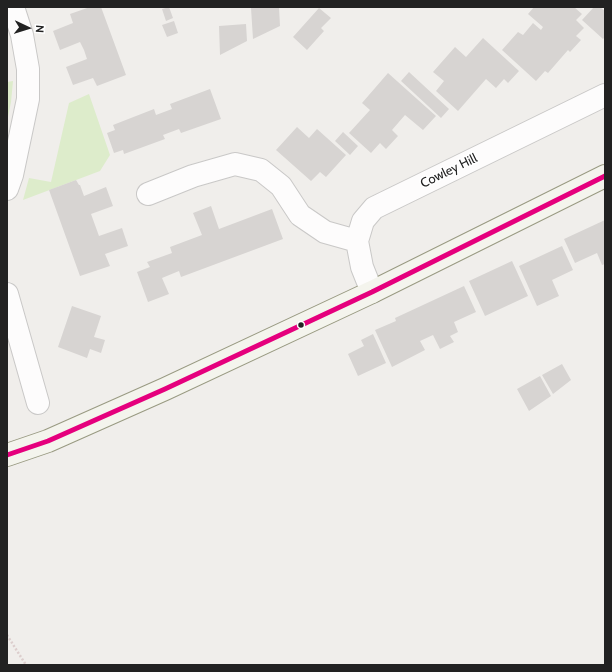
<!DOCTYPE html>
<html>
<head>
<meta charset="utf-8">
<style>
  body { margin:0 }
  #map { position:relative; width:612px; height:672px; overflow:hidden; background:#f0eeeb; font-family:Cabin,sans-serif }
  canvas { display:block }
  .frame { position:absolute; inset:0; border:8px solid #222; pointer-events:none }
  .north { position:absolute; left:8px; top:8px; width:40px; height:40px; -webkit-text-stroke:3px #fff; paint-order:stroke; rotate:94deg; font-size:11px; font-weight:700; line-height:16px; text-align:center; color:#222 }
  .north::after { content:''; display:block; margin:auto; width:14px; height:18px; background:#222; clip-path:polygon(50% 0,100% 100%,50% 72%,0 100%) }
</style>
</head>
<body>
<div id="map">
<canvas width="612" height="672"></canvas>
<div class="frame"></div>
<div class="north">N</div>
</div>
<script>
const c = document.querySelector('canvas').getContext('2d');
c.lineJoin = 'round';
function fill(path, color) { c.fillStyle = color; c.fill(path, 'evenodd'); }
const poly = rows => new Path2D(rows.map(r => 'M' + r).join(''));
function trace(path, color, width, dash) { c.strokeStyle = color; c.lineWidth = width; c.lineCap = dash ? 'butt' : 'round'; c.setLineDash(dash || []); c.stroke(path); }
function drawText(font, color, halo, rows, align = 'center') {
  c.font = font + ' Cabin,sans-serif'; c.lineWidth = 3; c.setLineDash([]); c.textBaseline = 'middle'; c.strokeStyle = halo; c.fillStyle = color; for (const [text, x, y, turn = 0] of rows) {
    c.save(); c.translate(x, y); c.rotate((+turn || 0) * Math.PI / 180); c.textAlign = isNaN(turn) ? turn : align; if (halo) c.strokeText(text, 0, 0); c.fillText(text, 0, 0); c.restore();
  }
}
const grass = poly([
  [13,81,11,102,7,122,7,82],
  [89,94,110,155,100,171,23,200,29,178,51,182,69,103]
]);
const building = poly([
  [90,7,101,7,126,75,97,86,93,78,73,85,66,67,87,59,84,50,80,42,60,50,53,31,73,23,70,14],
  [169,7,173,18,166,21,162,9],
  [279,7,280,26,253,39,251,8],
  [534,7,574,7,582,14,576,20,584,28,576,36,581,40,570,52,568,50,548,73,545,71,536,81,502,50,518,32,523,35,533,23,541,30,543,27,528,14],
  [594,7,600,7,605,11,605,37,603,39,582,20],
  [319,8,331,18,321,28,324,31,307,50,293,37],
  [174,21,178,33,167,37,162,25],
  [246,24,247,41,220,55,219,26],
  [483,38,519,71,508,83,504,79,496,88,486,79,458,111,436,91,444,81,433,72,455,47,466,57],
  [409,72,449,109,441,118,401,81],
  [388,73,436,116,423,130,405,115,392,130,398,136,386,149,380,143,371,153,349,133,370,110,362,103],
  [210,89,221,119,181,133,179,129,163,135,165,139,124,154,123,150,114,153,107,133,115,130,113,125,154,109,156,115,172,109,170,104],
  [297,127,309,138,317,129,346,155,326,177,320,172,311,181,276,150],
  [343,132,358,146,350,155,335,141],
  [76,180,79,185,80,185,84,196,106,187,113,206,91,214,99,236,122,228,128,246,105,254,110,266,80,276,49,190],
  [211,206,219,229,272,209,283,239,181,277,179,271,162,278,169,294,148,302,137,272,150,267,147,262,172,253,170,247,202,235,193,213],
  [605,220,605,264,602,265,597,253,575,263,564,239],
  [562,246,573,270,552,280,559,296,537,306,519,266],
  [512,261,528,296,485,316,469,281],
  [464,286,476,312,454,322,458,332,450,336,454,342,440,349,433,335,420,341,425,350,392,367,375,330,396,321,395,318],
  [72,306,101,316,94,337,105,340,101,353,90,349,87,358,58,347],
  [373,334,386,363,358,376,348,354,364,346,361,340],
  [562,364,571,380,553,394,542,375],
  [540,376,551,396,529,411,517,389]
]);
const path = poly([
  [7,635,26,665]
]);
const minor = poly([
  [7,189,12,175,28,99,28,69,22,35,13,7],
  [148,194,193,176,235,164,261,170,281,186,300,215,325,232,357,241],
  [372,292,362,267,357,241,363,221,374,208,605,95],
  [7,294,38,403]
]);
const secondary = poly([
  [7,455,48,441,165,389,372,292,605,176]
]);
const bus1 = poly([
  [7,455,48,441,165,389,372,292,605,176]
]);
const markers = [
  [301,325,3.5,"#222"]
];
const streetNames = [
  ["Cowley Hill",449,171,-26]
];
fill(grass, '#ddeccb');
fill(building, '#d7d4d2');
trace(minor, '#c9c8c7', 24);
trace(secondary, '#999a82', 24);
trace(path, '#dccecd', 2.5, [2, 2]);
trace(minor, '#fdfcfc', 22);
trace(secondary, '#f4f4ed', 22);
trace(bus1, '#e5007d', 5);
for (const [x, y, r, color] of markers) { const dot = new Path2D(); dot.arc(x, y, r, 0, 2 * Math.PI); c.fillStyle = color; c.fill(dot); trace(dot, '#fff', 1.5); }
drawText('13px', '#222', '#fff', streetNames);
</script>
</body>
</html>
